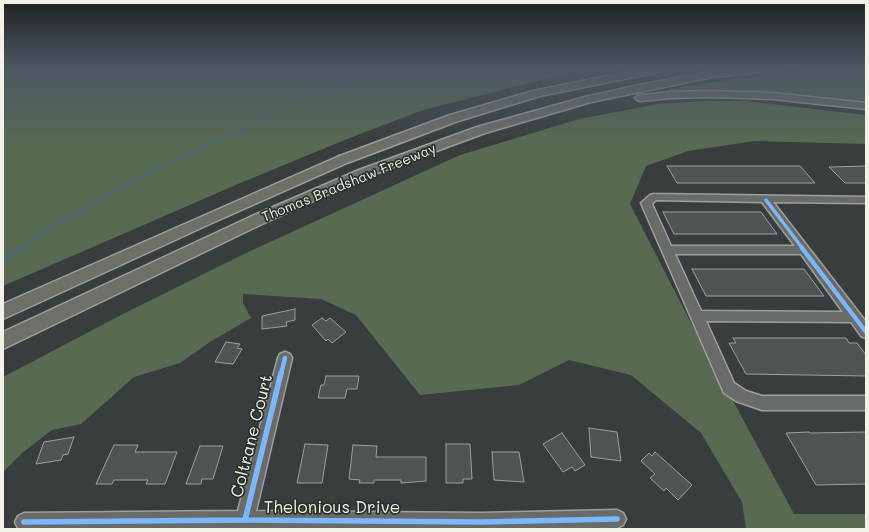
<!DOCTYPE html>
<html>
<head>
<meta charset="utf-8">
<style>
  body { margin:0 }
  #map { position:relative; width:869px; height:532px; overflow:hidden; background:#383e3e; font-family:Mali,sans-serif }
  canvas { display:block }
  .frame { position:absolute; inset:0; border:4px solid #f4f1e8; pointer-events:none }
</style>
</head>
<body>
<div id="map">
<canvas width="869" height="532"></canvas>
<div class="frame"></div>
</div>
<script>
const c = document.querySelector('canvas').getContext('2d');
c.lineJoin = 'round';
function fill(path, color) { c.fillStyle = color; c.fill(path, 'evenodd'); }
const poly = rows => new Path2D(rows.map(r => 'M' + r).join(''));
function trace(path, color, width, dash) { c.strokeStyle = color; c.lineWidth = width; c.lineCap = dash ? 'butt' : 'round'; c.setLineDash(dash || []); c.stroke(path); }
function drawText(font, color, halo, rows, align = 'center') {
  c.font = font + ' Mali,sans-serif'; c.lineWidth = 3.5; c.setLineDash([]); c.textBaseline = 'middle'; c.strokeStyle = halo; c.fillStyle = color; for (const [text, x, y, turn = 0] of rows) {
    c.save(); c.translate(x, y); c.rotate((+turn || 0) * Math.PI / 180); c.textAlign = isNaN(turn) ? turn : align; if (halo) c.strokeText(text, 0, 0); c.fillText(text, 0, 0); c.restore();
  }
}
const green = poly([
  [3,69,584,69,423,110,347,139,238,184,3,286],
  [811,69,866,69,866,103,757,92,672,92,669,89,748,77],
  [706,101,746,101,866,115,866,144,755,141,688,151,646,166,630,204,690,321,794,514,866,514,866,529,746,529,742,502,701,433,631,375,569,360,519,385,420,395,356,315,321,299,243,294,243,303,251,318,210,342,180,363,134,377,81,424,52,430,22,453,3,472,3,377,123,314,246,253,460,155,579,119,658,104]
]);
const streamFar2 = poly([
  [200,149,251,126,302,96,341,87,367,75,372,69]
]);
const streamFar1 = poly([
  [20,249,47,229,152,170,202,148]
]);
const stream = poly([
  [3,261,22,248]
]);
const building = poly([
  [667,166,800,166,815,183,677,183,667,166],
  [866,166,866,183,845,183,829,167,866,166],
  [663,212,761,212,777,234,674,234,663,212],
  [692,269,804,269,824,296,706,296,692,269],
  [295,309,295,320,286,322,287,326,262,329,262,316,295,309],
  [322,318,326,321,330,318,346,332,332,343,328,339,326,341,312,325,322,318],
  [733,338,846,338,849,343,857,343,866,355,866,376,746,374,729,343,736,343,733,338],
  [226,342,240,344,237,348,242,349,233,364,215,362,226,342],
  [326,376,359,376,357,389,347,389,345,398,318,398,321,385,324,385,326,376],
  [589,428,617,432,621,461,591,457,589,428],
  [809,432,810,433,866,432,866,484,816,485,786,433,809,432],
  [562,433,585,465,575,471,572,467,563,472,543,444,562,433],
  [74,437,68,454,63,455,61,460,36,464,44,442,74,437],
  [305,444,328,445,322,483,297,483,305,444],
  [446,444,470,444,472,479,463,479,463,483,446,483,446,444],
  [114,445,138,445,135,452,177,452,165,484,146,484,148,480,114,480,112,484,96,484,114,445],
  [353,445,377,446,376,457,426,457,426,481,401,483,401,480,374,480,374,483,359,483,360,480,349,479,353,445],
  [200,446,223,446,213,479,202,479,201,484,186,484,200,446],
  [492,452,519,452,524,482,494,480,492,452],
  [655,452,692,485,678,500,666,488,664,491,650,478,655,474,641,461,649,453,652,456,655,452]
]);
const minor = poly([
  [654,194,866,197,866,203,773,202,866,322,866,338,861,336,851,322,706,321,734,383,746,391,762,396,866,396,866,410,762,410,736,401,724,393,641,203,650,195,654,194],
  [656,200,762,202,795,246,671,246,652,204,656,200],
  [675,254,801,254,843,312,701,311,675,254],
  [285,352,290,354,292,358,256,511,481,513,617,510,623,513,626,519,623,525,617,528,574,529,18,528,15,522,18,516,24,513,238,511,278,358,280,354,285,352]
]);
const highway = poly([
  [641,69,664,69,659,72,540,96,458,121,347,163,212,223,3,319,3,304,337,157,450,115,533,91,641,69],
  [731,69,765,69,760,72,708,78,591,102,485,133,369,176,260,225,3,349,3,332,250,217,359,170,477,127,585,97,639,85,708,72,731,69],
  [711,91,772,93,866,103,866,109,772,99,711,97,671,98,641,101,637,100,635,98,637,96,641,95,671,92,711,91]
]);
const cyclewayFar2 = poly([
  [766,200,803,249]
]);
const cyclewayFar1 = poly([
  [802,248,866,332],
  [281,374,285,358]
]);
const cycleway = poly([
  [245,520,281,373],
  [24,522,245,520,481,522,617,519]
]);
const streetNames = [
  ["Thomas Bradshaw Freeway",349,183,-22]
];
const nearStreetnames = [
  ["Coltrane Court",252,436,-76],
  ["Thelonious Drive",332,508]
];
fill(green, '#586a52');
trace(streamFar2, '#4e6971', 2.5);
trace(streamFar1, '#4e6971', 3);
trace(stream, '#4e6971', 4);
fill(building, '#4e5356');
trace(building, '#9d9f9e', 1);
trace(minor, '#9d9f9e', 3);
trace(highway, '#9d9f9e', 3);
fill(minor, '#686b67');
fill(highway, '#6e6f69');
trace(cyclewayFar2, '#7ab7fb', 3.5);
trace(cyclewayFar1, '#7ab7fb', 4.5);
trace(cycleway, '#7ab7fb', 5.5);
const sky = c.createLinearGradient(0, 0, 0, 144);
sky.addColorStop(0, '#1f2222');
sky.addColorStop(0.48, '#4d5863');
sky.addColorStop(1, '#4d586300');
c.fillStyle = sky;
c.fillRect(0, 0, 869, 144);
drawText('14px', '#f4f1e8', '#26332d', streetNames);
drawText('17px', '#f4f1e8', '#26332d', nearStreetnames);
</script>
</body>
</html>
